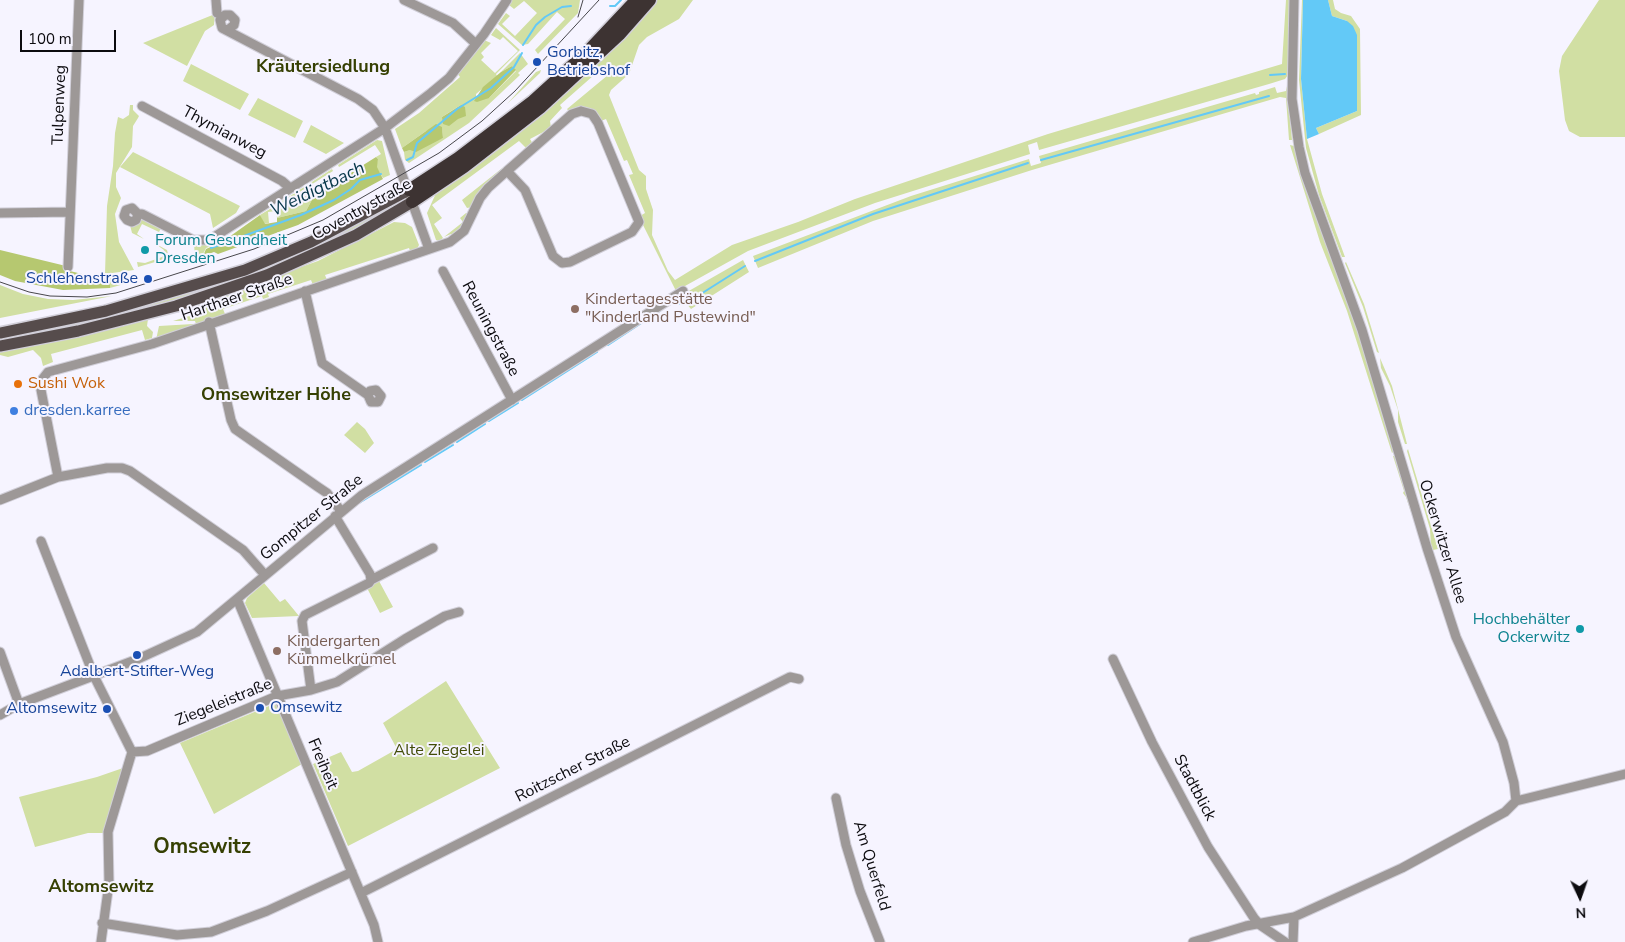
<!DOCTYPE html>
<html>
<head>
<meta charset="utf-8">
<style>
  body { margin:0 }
  #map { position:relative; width:1625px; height:942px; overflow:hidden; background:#f6f4ff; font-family:"Nunito Sans",sans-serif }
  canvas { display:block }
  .north { position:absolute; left:1555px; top:872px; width:50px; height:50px; -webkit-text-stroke:4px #f6f4ff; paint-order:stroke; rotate:177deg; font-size:14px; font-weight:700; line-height:20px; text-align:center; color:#0c0b0f }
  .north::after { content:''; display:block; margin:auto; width:18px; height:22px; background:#0c0b0f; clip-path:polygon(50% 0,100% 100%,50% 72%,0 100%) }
  .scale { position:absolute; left:20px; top:30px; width:96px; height:22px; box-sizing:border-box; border:2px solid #0c0b0f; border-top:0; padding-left:6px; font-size:15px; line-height:18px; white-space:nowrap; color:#0c0b0f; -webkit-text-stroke:4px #f6f4ff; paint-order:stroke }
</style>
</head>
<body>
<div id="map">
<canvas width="1625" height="942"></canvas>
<div class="north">N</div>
<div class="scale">100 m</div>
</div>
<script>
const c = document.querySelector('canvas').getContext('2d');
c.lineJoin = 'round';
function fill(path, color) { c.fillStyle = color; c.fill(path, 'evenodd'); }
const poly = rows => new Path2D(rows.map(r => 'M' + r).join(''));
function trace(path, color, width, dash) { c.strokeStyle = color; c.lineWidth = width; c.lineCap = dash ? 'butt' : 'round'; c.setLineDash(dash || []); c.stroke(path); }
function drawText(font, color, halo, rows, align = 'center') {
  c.font = font + ' "Nunito Sans",sans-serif'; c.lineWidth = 4; c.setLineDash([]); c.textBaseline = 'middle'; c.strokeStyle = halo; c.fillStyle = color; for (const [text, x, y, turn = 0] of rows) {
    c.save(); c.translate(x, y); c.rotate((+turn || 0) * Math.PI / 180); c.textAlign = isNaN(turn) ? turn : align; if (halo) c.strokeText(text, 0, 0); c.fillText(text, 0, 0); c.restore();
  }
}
const green = poly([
  [512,0,580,0,578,13,538,54,535,50,565,19,557,12,528,44,522,45,498,24,506,13,510,16,502,24,515,36,537,13,524,1,514,9,509,5],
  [656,0,693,0,679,19,647,37,639,45,629,74,611,90,609,95,639,170,646,176,646,189,653,210,652,235,668,271,675,280,732,245,798,222,855,199,1048,134,1282,64,1286,0,1291,0,1288,75,1285,79,1269,84,1039,150,1037,142,1028,145,1030,154,875,203,748,251,676,291,641,221,640,216,645,213,629,175,633,174,627,160,624,161,606,119,601,121,598,117,570,113,567,109,608,75,602,68,560,105,562,108,550,121,551,128,530,139,533,144,527,149,519,141,432,205,442,218,434,224,443,238,439,241,436,240,427,213,437,191],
  [1302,0,1303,0,1301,79,1307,139,1322,194,1345,257,1342,257,1319,195,1306,148,1299,80],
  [1328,0,1333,0,1335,9,1341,13,1351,16,1360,29,1361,115,1319,134,1316,128,1357,111,1347,21,1332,16],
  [1599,0,1625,0,1625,137,1580,137,1569,131,1565,120,1559,71,1562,56],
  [215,14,214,25,205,31,187,66,143,43],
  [496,28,520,50,496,74,497,76,476,94,476,98,489,98,516,71,512,66,501,72,520,53,528,64,518,73,520,75,469,123,409,163,405,160,404,152,443,138,442,128,426,131,402,148,395,129,419,113,460,77,457,73,484,40,491,43,481,53,484,57,481,60,495,73,518,51,503,37,500,40,491,35],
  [461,105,456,120,442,117,448,113],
  [191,64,249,94,240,110,183,81],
  [541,70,540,73,507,104,536,72],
  [1287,86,1292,140,1289,140,1286,98,1280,97,1032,170,873,221,758,268,753,256,911,196,1029,159,1031,166,1041,163,1039,156,1255,93,1256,95,1259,94,1259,92,1275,87,1277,93,1286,91],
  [258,98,303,121,295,138,248,115],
  [130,105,133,105,133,110,139,116,138,118,133,126,132,147,116,173,116,187,121,198,115,214,119,242,134,270,105,274,107,206,113,166,115,133,118,117,123,119,129,115],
  [311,125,344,143,326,154,303,142],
  [377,140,382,141,390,175,383,178,376,167,378,159,376,157,381,154,375,145,339,167,338,165],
  [1290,145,1294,146,1296,149,1325,240,1352,309,1395,450,1392,453,1347,311,1320,242],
  [133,152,240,206,236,213,213,228,210,214,120,167],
  [520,154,472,207,467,208,462,200],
  [332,169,333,171,298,193,301,199,311,193,314,196,306,211,277,218,276,211,268,212,269,223,264,224,260,215,283,201,281,198,284,195,287,198],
  [387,207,388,209,355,228,281,265,173,302,92,323,42,333,186,293,327,240],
  [466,213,468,214,461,229,453,237,451,234,444,237,463,222,460,218],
  [140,218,162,226,159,232,142,224,137,234,144,239,132,233,130,225],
  [394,222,405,223,412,227,419,245,417,249,410,251,409,248,325,275,327,280,313,285,311,280,268,294,269,297,263,299,262,296,223,309,225,314,196,324,195,321,173,321,196,314,193,306,148,319,147,326,153,332,152,338,145,340,142,330,51,354,53,362,43,366,41,358,33,350,8,357,0,355,0,351,281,274,318,261],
  [219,237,222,242,206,248,201,258,195,259,194,243],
  [154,243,167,250,169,258,138,267,137,262,145,263,162,257,164,250],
  [743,260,749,272,691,309,680,296],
  [1346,262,1364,304,1379,353,1377,352,1363,307,1345,263],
  [134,277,138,280,110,288,110,278],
  [0,285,23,294,48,299,73,300,112,296,0,318],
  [193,324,193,325,156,340,159,326],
  [1380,358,1392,386,1407,444,1405,444,1398,422,1398,410,1390,386,1381,368],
  [357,422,365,429,374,443,365,453,344,435],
  [1408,449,1438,549,1433,550,1431,547,1430,529,1407,451],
  [1393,456,1397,456,1423,541,1421,542,1406,497,1403,493,1404,491],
  [379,581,393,607,380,613,367,588],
  [264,583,280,602,285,599,299,616,252,618,245,603,247,598],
  [446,681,500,768,348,846,313,764,341,752,352,772,358,771,397,749,383,723],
  [276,703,302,764,214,814,180,743],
  [123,768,103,833,88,833,35,847,19,797,97,777]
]);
const forest = poly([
  [512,66,516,70,489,98,477,102,474,101,483,87,501,72],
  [461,105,465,107,466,116,458,119,449,126,443,124,442,117],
  [436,124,442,127,443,138,416,152,410,150,404,152,402,148],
  [376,157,378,159,377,167,383,179,298,225,218,254,214,252,203,256,206,249,222,242,260,215,265,224,277,222,277,218,306,211,314,196],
  [0,250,66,266,70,271,94,277,110,278,110,288,63,290,15,281,0,275]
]);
const water = poly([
  [1303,0,1328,0,1332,16,1347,21,1353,26,1357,35,1357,111,1316,128,1319,134,1307,139,1301,79]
]);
const stream = poly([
  [610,6,615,6,621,0],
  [523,45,536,25,545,17,562,7,571,6],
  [1270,75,1285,74],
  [407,160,413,157,417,143,457,109,491,88,514,67,522,53],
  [1041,160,1269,96],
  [211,248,301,215,334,200,351,189,360,180,381,174],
  [755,261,873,214,1028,163],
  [671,304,685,304,745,266],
  [608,345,661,310],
  [522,400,597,352],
  [489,421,518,403],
  [457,442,485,424],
  [425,462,453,445],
  [359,503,421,465]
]);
const minor = poly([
  [216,0,217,13],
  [404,0,453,23,476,44],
  [229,29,234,25,235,20,230,15,225,15,220,20,222,28,358,99,373,110,385,128,429,249],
  [142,106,282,181,290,188],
  [581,111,592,114,598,123,639,222,632,232,570,262,562,263,553,256,525,190,507,171,572,114,581,111],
  [0,213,70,212],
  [138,214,136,220,132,222,127,220,124,216,126,210,132,208,138,214,142,214,193,240,206,240,214,237,385,128,431,93,449,78,484,34,507,0],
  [68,267,79,0],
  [443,271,512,400],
  [305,291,322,363,368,395,371,402,378,402,381,396,376,390,370,391,368,395],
  [209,322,231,420,235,429,318,487,327,493,341,511],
  [58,477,41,390,41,381,48,372,152,344,450,242,464,231,480,198,488,188,507,171],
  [0,500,58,477,107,468,122,468,130,471,243,550,265,575],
  [41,541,94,676,132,752,108,832,109,883,101,942],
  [371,580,433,548],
  [237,599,374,925,378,942],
  [0,652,19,704],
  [1113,659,1152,742,1208,847,1254,918,1260,925,1285,942],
  [311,690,302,621,305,615,369,583,371,580,370,574,335,516],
  [0,715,19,704,138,659,197,632,362,495,683,291],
  [132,752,147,751,277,696,311,690,337,682,405,639,445,616,459,612],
  [836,798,846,845,860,891,880,942],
  [1516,801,1625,774],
  [361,893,790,677,799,679],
  [102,923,177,935,211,932,267,911,352,872],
  [1193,942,1246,926,1294,917,1402,868,1505,812,1516,801,1514,783,1503,742,1456,637,1427,548,1362,330,1305,173,1299,147,1292,99,1294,0],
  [1293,942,1294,917]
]);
const major = poly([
  [0,333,106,311,245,270,311,242,409,190],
  [0,346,78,331,176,306,267,275,356,235,412,202]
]);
const highway = poly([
  [409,190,458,158,533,101,587,52,636,0],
  [412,202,464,167,540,108,620,34,650,0]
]);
const tram = poly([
  [578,17,583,0],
  [0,282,29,292,50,296,87,297,116,293,254,249,323,220,439,153,482,121,515,91,599,0]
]);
const markers = [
  [537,62,5,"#1a4fb4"],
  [145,250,5,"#0f9aa8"],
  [148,279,5,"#1a4fb4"],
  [575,309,5,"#8d6e63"],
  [18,384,5,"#e8710a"],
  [14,411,5,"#3f7fe0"],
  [1580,629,5,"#0f9aa8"],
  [277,651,5,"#8d6e63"],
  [137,655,5,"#1a4fb4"],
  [260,708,5,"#1a4fb4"],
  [107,709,5,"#1a4fb4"]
];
const transitNames = [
  ["Gorbitz,",547,53],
  ["Betriebshof",547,71],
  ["Schlehenstraße",138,279,"right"],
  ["Adalbert-Stifter-Weg",137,672,"center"],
  ["Omsewitz",270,708],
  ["Altomsewitz",97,709,"right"]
];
const streetNames = [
  ["Tulpenweg",60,105,-88],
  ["Thymianweg",224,133,28],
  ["Coventrystraße",362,210,-29],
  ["Harthaer Straße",237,298,-19],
  ["Reuningstraße",490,329,62],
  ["Gompitzer Straße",312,518,-39],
  ["Ockerwitzer Allee",1442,542,73],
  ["Ziegeleistraße",224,703,-22],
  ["Freiheit",322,764,67],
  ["Roitzscher Straße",573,770,-27],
  ["Stadtblick",1194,788,62],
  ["Am Querfeld",871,866,73]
];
const cultureNames = [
  ["Forum Gesundheit",155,241],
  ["Dresden",155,259],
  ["Hochbehälter",1570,620,"right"],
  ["Ockerwitz",1570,638,"right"]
];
const educationNames = [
  ["Kindertagesstätte",585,300],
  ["\"Kinderland Pustewind\"",585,318],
  ["Kindergarten",287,642],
  ["Kümmelkrümel",287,660]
];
const foodNames = [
  ["Sushi Wok",28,384]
];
const shopNames = [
  ["dresden.karree",24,411]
];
const parkNames = [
  ["Alte Ziegelei",439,751]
];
const neighbourhoodNames = [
  ["Kräutersiedlung",323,68],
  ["Omsewitzer Höhe",276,396],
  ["Altomsewitz",101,888]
];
const waterNames = [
  ["Weidigtbach",318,190,-26]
];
const districtNames = [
  ["Omsewitz",202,848]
];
fill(green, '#d1dfa3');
fill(forest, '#b6c870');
fill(water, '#63c9f7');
trace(stream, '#63c9f7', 2);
trace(minor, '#d1cfd9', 11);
trace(major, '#d1cfd9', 14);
trace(highway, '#d1cfd9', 15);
trace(minor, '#9d9897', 9);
trace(major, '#564c4c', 11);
trace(highway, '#3d3332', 12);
trace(tram, '#48474c', 1);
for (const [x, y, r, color] of markers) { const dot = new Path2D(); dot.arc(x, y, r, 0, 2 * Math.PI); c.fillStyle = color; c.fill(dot); trace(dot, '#f6f4ff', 2); }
drawText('16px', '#164399', '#f6f4ff', transitNames, 'left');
drawText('16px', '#0c0b0f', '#f6f4ff', streetNames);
drawText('16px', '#0d838f', '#f6f4ff', cultureNames, 'left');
drawText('16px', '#785e54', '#f6f4ff', educationNames, 'left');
drawText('16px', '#c56008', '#f6f4ff', foodNames, 'left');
drawText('16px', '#366cbe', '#f6f4ff', shopNames, 'left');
drawText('16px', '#424c08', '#f6f4ff', parkNames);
drawText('bold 18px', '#364003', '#f6f4ff', neighbourhoodNames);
drawText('italic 18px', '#07374a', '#f6f4ff', waterNames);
drawText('bold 21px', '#364003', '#f6f4ff', districtNames);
</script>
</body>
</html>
